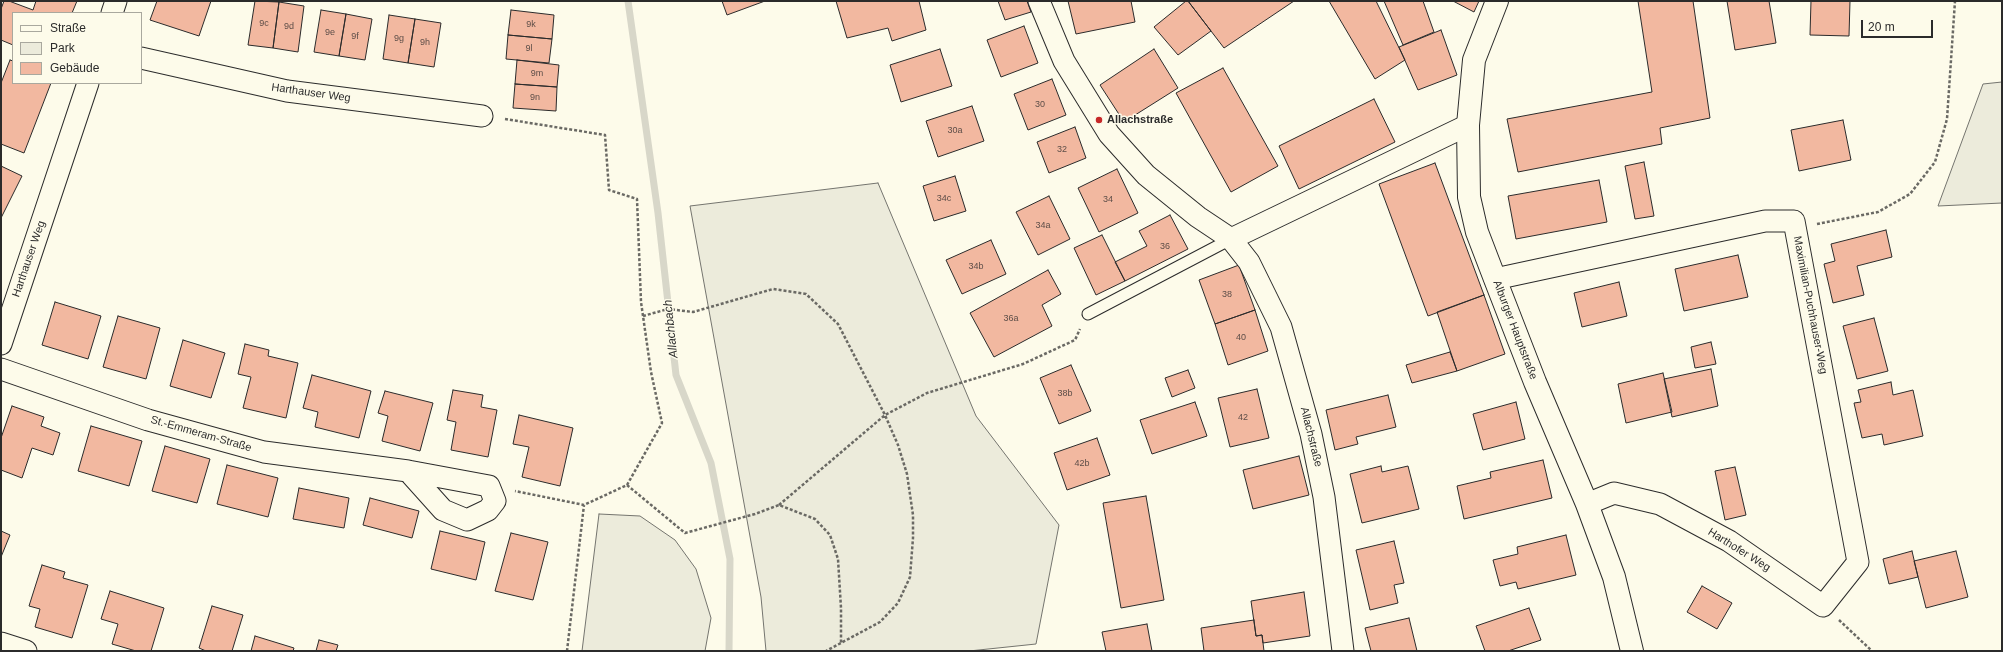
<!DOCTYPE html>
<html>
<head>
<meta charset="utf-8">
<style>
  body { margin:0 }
  #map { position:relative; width:2003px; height:652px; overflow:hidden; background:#fdfbea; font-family:Helvetica,sans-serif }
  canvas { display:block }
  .frame { position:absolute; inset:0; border:2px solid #2b2b2b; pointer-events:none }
  .legend { position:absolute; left:12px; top:12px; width:130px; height:72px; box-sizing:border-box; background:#fdfbea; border:1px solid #a9a89e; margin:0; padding:5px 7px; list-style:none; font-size:12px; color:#2b2b2b }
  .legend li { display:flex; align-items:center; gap:8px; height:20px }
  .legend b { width:20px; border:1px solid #a9a89e }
  .scale { position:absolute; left:1861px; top:20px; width:72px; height:18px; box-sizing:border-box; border:2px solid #2b2b2b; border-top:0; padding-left:5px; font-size:12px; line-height:14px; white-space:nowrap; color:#2b2b2b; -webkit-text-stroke:3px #fdfbea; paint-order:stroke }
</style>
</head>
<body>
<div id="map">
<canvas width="2003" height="652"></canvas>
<div class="frame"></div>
<ul class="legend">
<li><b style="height:5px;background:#fdfbea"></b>Straße</li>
<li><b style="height:11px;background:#ecebdb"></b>Park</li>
<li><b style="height:11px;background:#f2b8a0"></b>Gebäude</li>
</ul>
<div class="scale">20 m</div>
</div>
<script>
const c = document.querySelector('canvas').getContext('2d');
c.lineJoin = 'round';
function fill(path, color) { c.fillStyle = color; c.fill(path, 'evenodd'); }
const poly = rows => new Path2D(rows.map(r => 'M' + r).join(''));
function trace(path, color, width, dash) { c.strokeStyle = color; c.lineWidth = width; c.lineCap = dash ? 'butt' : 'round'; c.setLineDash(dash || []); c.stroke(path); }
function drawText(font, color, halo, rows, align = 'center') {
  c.font = font + ' Helvetica,sans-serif'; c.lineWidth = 3; c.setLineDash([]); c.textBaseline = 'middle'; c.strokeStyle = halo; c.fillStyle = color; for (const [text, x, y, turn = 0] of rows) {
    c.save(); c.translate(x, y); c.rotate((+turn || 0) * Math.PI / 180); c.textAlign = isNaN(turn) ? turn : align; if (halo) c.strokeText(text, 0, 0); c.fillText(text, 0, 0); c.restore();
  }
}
const green = poly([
  [2002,82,2002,203,1938,206,1983,84,2002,82],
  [878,183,976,416,1059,525,1036,644,969,651,766,651,761,597,690,206,878,183],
  [599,514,640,516,675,540,696,569,711,618,705,651,582,651,599,514]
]);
const stream = poly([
  [628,1,658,213,676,375,711,463,730,559,729,651]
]);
const building = poly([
  [4,1,9,1,33,10,36,1,77,1,72,13,13,13,13,45,1,40,1,9,4,1],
  [157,1,211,1,199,36,150,20,157,1],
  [255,1,279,2,273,48,248,45,255,1],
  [722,1,765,1,727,15,722,1],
  [836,1,919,1,926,30,892,41,888,28,847,38,836,1],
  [998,1,1027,1,1031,12,1005,20,998,1],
  [1068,1,1131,1,1135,22,1076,34,1068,1],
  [1186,1,1188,1,1211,31,1178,55,1154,27,1186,1],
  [1188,1,1294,1,1224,48,1188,1],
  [1329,1,1376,1,1405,60,1375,79,1329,1],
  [1384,1,1423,1,1434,32,1403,45,1384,1],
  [1453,1,1479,1,1474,12,1453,1],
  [1638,1,1693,1,1710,118,1660,128,1662,144,1518,172,1507,119,1652,92,1638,1],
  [1727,1,1769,1,1776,43,1735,50,1727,1],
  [1811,1,1850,1,1849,36,1810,35,1811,1],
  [279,2,304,6,298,52,273,48,279,2],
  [321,10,346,14,339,56,314,52,321,10],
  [511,10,554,15,552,39,508,35,511,10],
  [346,14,372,19,365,60,339,56,346,14],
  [389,15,415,19,408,63,383,59,389,15],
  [415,19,441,23,434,67,408,63,415,19],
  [1024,26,1038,63,1001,77,987,40,1024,26],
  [1441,30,1457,75,1418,90,1399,47,1441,30],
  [508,35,552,39,549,63,506,59,508,35],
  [940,49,952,86,901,102,890,65,940,49],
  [1154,49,1178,88,1124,122,1100,85,1154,49],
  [10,60,13,61,13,83,51,83,24,153,1,144,1,83,10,60],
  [517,60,559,65,557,87,515,84,517,60],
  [1223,68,1278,166,1231,192,1176,93,1223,68],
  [1052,79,1066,115,1028,130,1014,94,1052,79],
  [515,84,557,87,556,111,513,108,515,84],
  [1374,99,1395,142,1299,189,1279,146,1374,99],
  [972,106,984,141,938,157,926,121,972,106],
  [1843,120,1851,160,1799,171,1791,130,1843,120],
  [1075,127,1086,158,1049,173,1037,142,1075,127],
  [1644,162,1654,216,1635,219,1625,166,1644,162],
  [1435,163,1484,295,1428,316,1379,184,1435,163],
  [1,166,22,176,1,218,1,166],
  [1117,169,1138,213,1099,232,1078,188,1117,169],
  [955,176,966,211,934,221,923,186,955,176],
  [1599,180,1607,222,1516,239,1508,196,1599,180],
  [1049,196,1070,239,1038,255,1016,212,1049,196],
  [1170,215,1188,249,1125,281,1115,262,1147,246,1139,231,1170,215],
  [1886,230,1892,257,1857,266,1864,295,1833,303,1824,264,1835,261,1831,244,1886,230],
  [1102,235,1125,281,1096,295,1074,248,1102,235],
  [991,240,1006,274,962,294,946,260,991,240],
  [1738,255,1748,297,1684,311,1675,269,1738,255],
  [1239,265,1255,310,1215,324,1199,280,1239,265],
  [1048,270,1061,294,1042,305,1052,326,994,357,970,313,1048,270],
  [1619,282,1627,316,1582,327,1574,293,1619,282],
  [1484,295,1505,354,1457,371,1437,312,1484,295],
  [55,302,101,316,88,359,42,345,55,302],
  [1255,310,1268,351,1228,365,1215,324,1255,310],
  [118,316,160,328,146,379,103,367,118,316],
  [1874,318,1888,371,1857,379,1843,326,1874,318],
  [183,340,225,353,211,398,170,386,183,340],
  [1711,342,1716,364,1695,368,1691,347,1711,342],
  [245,344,269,350,268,356,298,363,286,418,243,408,251,377,238,374,245,344],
  [1450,352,1457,371,1412,383,1406,365,1450,352],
  [1071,365,1091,411,1059,424,1040,378,1071,365],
  [1711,369,1718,406,1672,417,1664,379,1711,369],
  [1188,370,1195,388,1172,397,1165,378,1188,370],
  [1663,373,1672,412,1626,423,1618,384,1663,373],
  [312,375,371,391,359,438,315,427,318,412,303,408,312,375],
  [1891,382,1893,395,1913,390,1923,436,1884,445,1882,434,1862,438,1854,403,1861,402,1858,390,1891,382],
  [1257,389,1269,438,1230,447,1218,398,1257,389],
  [453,390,483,395,481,407,497,410,488,457,451,450,456,422,447,420,453,390],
  [385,391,433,403,420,451,382,441,388,416,378,413,385,391],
  [1388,395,1396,427,1356,437,1358,444,1335,450,1326,410,1388,395],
  [1195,402,1207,436,1152,454,1140,420,1195,402],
  [1516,402,1525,439,1483,450,1473,414,1516,402],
  [12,406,44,417,41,426,60,433,53,455,32,448,22,478,1,470,1,438,12,406],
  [519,415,573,428,560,486,522,477,529,447,513,444,519,415],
  [91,426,142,441,129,486,78,471,91,426],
  [1097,438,1110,475,1067,490,1054,453,1097,438],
  [165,446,210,459,197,503,152,491,165,446],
  [1299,456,1309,495,1253,509,1243,470,1299,456],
  [1543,460,1552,498,1464,519,1457,486,1491,478,1490,472,1543,460],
  [227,465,278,478,268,517,217,504,227,465],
  [1381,466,1382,472,1408,466,1419,509,1362,523,1350,474,1381,466],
  [1735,467,1746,515,1725,520,1715,471,1735,467],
  [299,488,349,498,344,528,293,519,299,488],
  [1146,496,1164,600,1121,608,1103,503,1146,496],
  [370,498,419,511,412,538,363,525,370,498],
  [1,531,10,535,1,557,1,531],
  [440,531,485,542,476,580,431,569,440,531],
  [511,533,548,542,533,600,495,591,511,533],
  [1566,535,1576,575,1518,589,1516,582,1500,586,1493,560,1518,554,1517,547,1566,535],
  [1394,541,1404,583,1394,585,1398,603,1370,610,1356,550,1394,541],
  [1912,551,1918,577,1889,584,1883,559,1912,551],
  [1956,551,1968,597,1926,608,1914,561,1956,551],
  [42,565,65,572,63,578,88,585,72,638,35,627,40,609,29,606,42,565],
  [1702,586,1732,603,1717,629,1687,612,1702,586],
  [110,591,164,608,151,651,136,651,112,644,118,624,101,619,110,591],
  [1304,592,1310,636,1263,643,1262,635,1256,636,1251,601,1304,592],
  [212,606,243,615,232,651,206,651,199,648,212,606],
  [1529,608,1541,640,1508,651,1485,651,1476,626,1529,608],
  [1409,618,1417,651,1371,651,1365,628,1409,618],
  [1254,620,1256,636,1262,635,1264,651,1204,651,1201,628,1254,620],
  [1147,624,1152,651,1106,651,1102,632,1147,624],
  [255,636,294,648,293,651,251,651,255,636],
  [319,640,338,645,336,651,316,651,319,640]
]);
const path = poly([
  [505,119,605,135,609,190,637,199,641,302,651,372,662,423,627,485,584,505,515,491],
  [1817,224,1878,212,1910,194,1935,162,1947,119,1955,1],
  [643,316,668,309,693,312,773,289,806,294,838,324,885,415,898,445,907,474,913,515,913,538,910,577,898,603,880,622,826,651],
  [627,485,685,533,755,514,779,505,815,519,830,535,838,559,841,608,841,644],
  [779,505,885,415,927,393,1023,364,1075,340,1080,329],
  [1839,620,1872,651],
  [567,651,584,505]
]);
const service = poly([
  [1088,314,1231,239]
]);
const minor = poly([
  [1039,1,1064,61,1109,134,1146,175,1198,217,1231,239,1249,262,1281,327,1311,434,1324,497,1343,651],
  [112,13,116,1],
  [141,58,287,91,482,116],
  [1231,239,1468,125],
  [1495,279,1765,221,1794,221,1858,562,1823,606,1729,541,1660,504,1614,493,1587,504],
  [1,344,88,83],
  [1,369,148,420,264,452,408,471,489,486,495,501,488,510,467,520,443,510,408,471],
  [1,643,26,651]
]);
const tertiary = poly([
  [1497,1,1474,60,1468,125,1469,197,1477,232,1495,279,1535,382,1587,504,1614,577,1632,651]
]);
const markers = [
  [1099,120,4,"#c62828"]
];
const numberNames = [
  ["9c",264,24],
  ["9k",531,25],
  ["9d",289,27],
  ["9e",330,33],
  ["9f",355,37],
  ["9g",399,39],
  ["9h",425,43],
  ["9l",529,49],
  ["9m",537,74],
  ["9n",535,98],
  ["30",1040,105],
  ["30a",955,131],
  ["32",1062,150],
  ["34c",944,199],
  ["34",1108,200],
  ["34a",1043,226],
  ["36",1165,247],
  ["34b",976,267],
  ["38",1227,295],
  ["36a",1011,319],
  ["40",1241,338],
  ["38b",1065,394],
  ["42",1243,418],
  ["42b",1082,464]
];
const streetNames = [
  ["Harthauser Weg",311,93,8],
  ["Harthauser Weg",29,259,-71],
  ["Maximilian-Puchhauser-Weg",1810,305,79],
  ["Alburger Hauptstraße",1515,330,69],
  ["St.-Emmeram-Straße",201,434,16],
  ["Allachstraße",1311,437,76],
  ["Harthofer Weg",1739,550,32]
];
const poiNames = [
  ["Allachstraße",1107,120]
];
const waterNames = [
  ["Allachbach",671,329,-96]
];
fill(green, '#ecebdb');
trace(green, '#74746e', 1);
trace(stream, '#d8d7c9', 7);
fill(building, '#f2b8a0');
trace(building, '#2b2b2b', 1);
trace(service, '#2b2b2b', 13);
trace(minor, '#2b2b2b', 23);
trace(tertiary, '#2b2b2b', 24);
trace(path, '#6a6964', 2.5, [3, 2]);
trace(service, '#fdfbea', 11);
trace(minor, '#fdfbea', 21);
trace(tertiary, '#fdfbea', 22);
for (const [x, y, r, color] of markers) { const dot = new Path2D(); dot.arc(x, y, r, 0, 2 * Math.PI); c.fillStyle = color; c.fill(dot); trace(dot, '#fdfbea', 1.5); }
drawText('9px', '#5d4e48', null, numberNames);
drawText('11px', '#2b2b2b', '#fdfbea', streetNames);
drawText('bold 11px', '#2b2b2b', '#fdfbea', poiNames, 'left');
drawText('italic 12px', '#2b2b2b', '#fdfbea', waterNames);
</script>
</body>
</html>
